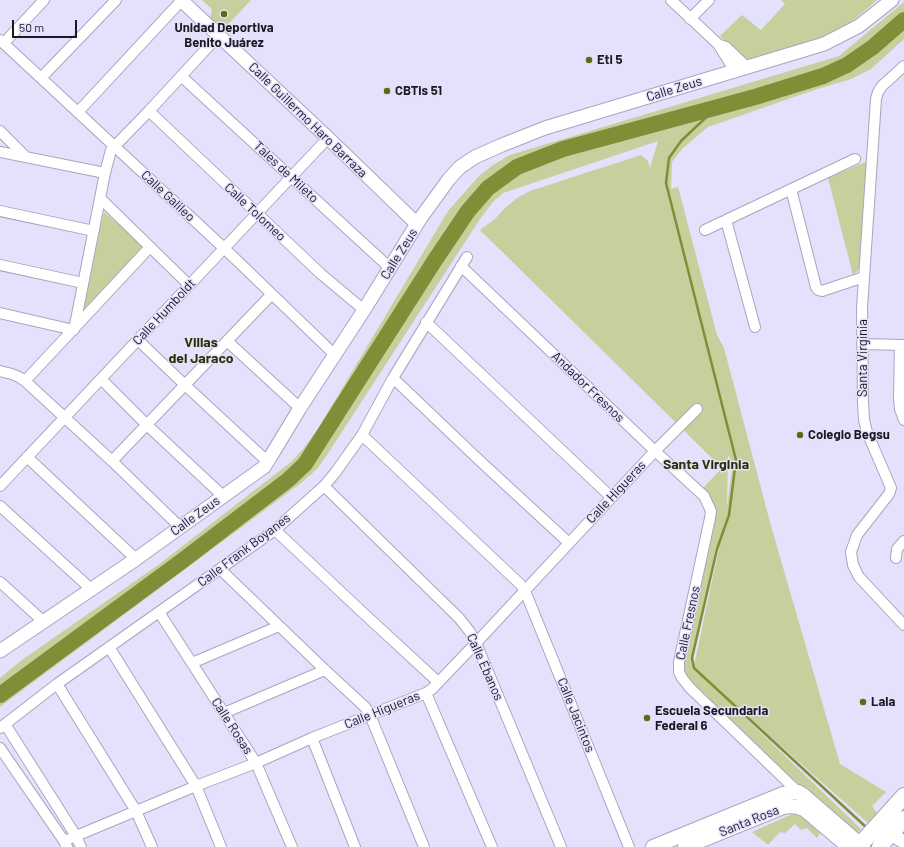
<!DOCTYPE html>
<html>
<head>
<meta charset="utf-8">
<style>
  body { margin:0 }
  #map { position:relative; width:904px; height:847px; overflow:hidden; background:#e3e1fb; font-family:Barlow,sans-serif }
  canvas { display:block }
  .scale { position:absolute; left:12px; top:20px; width:65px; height:18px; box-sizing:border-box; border:2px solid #1b1923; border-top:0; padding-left:5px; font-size:12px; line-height:14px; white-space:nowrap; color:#1b1923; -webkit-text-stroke:3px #e3e1fb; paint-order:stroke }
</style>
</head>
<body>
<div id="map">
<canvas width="904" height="847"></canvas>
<div class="scale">50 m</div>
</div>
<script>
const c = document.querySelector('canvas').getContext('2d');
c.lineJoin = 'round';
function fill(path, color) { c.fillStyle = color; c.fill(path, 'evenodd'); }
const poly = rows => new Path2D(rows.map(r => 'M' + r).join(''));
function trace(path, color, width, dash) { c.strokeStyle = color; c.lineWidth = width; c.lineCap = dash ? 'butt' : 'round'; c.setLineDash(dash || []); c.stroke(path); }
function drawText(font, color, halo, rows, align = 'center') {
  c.font = font + ' Barlow,sans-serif'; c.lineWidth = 3; c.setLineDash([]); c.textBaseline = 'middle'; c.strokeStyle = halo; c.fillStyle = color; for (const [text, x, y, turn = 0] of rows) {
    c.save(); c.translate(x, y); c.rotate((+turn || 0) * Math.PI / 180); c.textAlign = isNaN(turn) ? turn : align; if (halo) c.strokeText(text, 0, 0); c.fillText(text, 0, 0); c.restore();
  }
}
const green = poly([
  [202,0,251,0,222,31,210,19,212,9],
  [781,0,877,0,849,24,821,39,747,62,720,36,742,15,761,30,785,4],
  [904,2,904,39,871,69,851,79,814,90,708,127,682,149,672,162,671,189,678,187,717,335,724,348,771,526,840,764,886,792,872,806,877,813,868,823,704,678,861,829,856,835,690,688,679,672,708,500,704,487,722,468,480,230,495,219,504,209,517,198,530,191,641,155,648,161,650,168,658,141,503,193,493,202,480,219,327,455,317,469,301,483,0,707,0,678,22,660,158,565,291,462,304,448,319,427,448,211,478,177,493,165,510,155,839,56],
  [729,456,732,469,727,507,728,456],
  [716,547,719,548,694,666,692,658],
  [868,161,861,265,858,270,853,275,828,178],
  [104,212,145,247,80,317],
  [797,812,820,833,817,838,807,828,801,830,795,824,785,833,780,832,768,845,752,832]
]);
const stream = poly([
  [716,108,681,141,669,158,666,183,736,460,729,515,717,549,692,658,694,668,867,828]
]);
const river = poly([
  [0,695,182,561,288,480,305,464,435,260,468,211,488,188,517,167,563,149,755,97,823,76,847,65,873,47,904,20]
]);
const minor = poly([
  [671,0,718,44,735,71],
  [690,19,709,0],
  [0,40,224,248,335,355],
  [4,43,44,0],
  [720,45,726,47,747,67],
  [904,66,882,86,878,92,876,99,862,308,863,402,864,420,867,432,891,488,889,494,857,535,851,552,853,565,859,577,904,625],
  [181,76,390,268],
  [41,78,116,0],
  [149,111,321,274,364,310],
  [78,112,182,0],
  [0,131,26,157],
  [0,152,105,173],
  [791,189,816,287,818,290,822,291,864,277],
  [100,198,189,285],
  [0,211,94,231],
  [726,220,755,327],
  [705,230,855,159],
  [0,265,83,283],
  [461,266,655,451,704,496,711,511,710,518,679,662,679,672,682,678,690,688,798,792,798,795],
  [0,313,74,330,105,173,111,150,149,111,219,35],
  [426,322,611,497],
  [138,340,185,385,268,462],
  [227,341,300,408],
  [862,344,904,345],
  [900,345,899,398,900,409,904,420],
  [0,371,12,374,19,377,25,381,112,461,180,527],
  [393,378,479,460,569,543],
  [101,379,147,425,223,496],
  [25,381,150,247],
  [362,435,520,584,525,591,629,847],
  [27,457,136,559],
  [112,461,271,295],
  [0,486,328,138],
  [324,486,459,618,470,632,476,643,561,847],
  [0,506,91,589],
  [275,530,360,610,438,682],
  [896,558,897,549,904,541],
  [220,569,325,670,365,707,370,715,424,847],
  [0,582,44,622],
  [159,612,256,763,292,847],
  [109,647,196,786,221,847],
  [192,663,279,626],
  [57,684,136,811,152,847],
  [426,693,492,847],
  [224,713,325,670],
  [5,724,76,836,81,847],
  [0,728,57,684,275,530,324,486,335,473,362,435,393,378,467,257],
  [312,738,355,847],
  [0,748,64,841,67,847],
  [64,841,196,786,256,763,312,738,426,693,432,689,476,643,655,451,697,409]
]);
const tertiary = poly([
  [181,0,328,138,417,224],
  [0,651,136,559,264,467,271,456,300,408,364,310,420,219,449,179,460,167,475,157,502,145,545,128,824,44,859,26,892,0],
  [882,829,904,842]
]);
const secondary = poly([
  [653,847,783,794,791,792,798,792,803,795,863,847],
  [685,847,783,807,790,806,798,807,804,809,849,847]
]);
const primary = poly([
  [858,847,904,796],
  [880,847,885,840,904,819]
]);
const markers = [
  [224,14,4,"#5f6b13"],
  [589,60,4,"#5f6b13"],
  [387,91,4,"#5f6b13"],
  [800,435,4,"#5f6b13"],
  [863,702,4,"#5f6b13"],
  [647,718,4,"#5f6b13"]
];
const poiNames = [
  ["Unidad Deportiva",224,28,"center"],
  ["Benito Juárez",224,43,"center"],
  ["Eti 5",597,60],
  ["CBTis 51",395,91],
  ["Colegio Begsu",808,435],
  ["Lala",871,702],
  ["Escuela Secundaria",655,711],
  ["Federal 6",655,726]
];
const streetNames = [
  ["Calle Zeus",674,89,-17],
  ["Calle Guillermo Haro Barraza",308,120,44],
  ["Tales de Mileto",286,172,43],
  ["Calle Galileo",168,196,43],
  ["Calle Tolomeo",255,212,43],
  ["Calle Zeus",399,254,-58],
  ["Calle Humboldt",164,312,-47],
  ["Santa Virginia",863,358,-90],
  ["Andador Fresnos",588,387,44],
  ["Calle Higueras",616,492,-47],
  ["Calle Zeus",195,516,-36],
  ["Calle Frank Boyanes",244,550,-37],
  ["Calle Fresnos",688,623,-78],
  ["Calle Ébanos",485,667,66],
  ["Calle Higueras",382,710,-22],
  ["Calle Jacintos",576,715,68],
  ["Calle Rosas",232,726,57],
  ["Santa Rosa",749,821,-22]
];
const neighbourhoodNames = [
  ["Villas",201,342],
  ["del Jaraco",201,358],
  ["Santa Virginia",706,464]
];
fill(green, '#c5d09d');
trace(stream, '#818e38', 2.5);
trace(river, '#818e38', 16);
trace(minor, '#a8a6be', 12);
trace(tertiary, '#a8a6be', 15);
trace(secondary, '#a8a6be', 16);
trace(primary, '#a8a6be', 18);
trace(minor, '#fff', 10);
trace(tertiary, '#fff', 13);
trace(secondary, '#fff', 14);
trace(primary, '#fff', 16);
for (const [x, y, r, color] of markers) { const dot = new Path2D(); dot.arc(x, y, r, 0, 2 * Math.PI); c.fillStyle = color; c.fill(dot); trace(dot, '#e3e1fb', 1.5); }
drawText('bold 13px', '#1b1923', '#e3e1fb', poiNames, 'left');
drawText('13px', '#1b1923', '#e3e1fb', streetNames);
drawText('bold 14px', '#2a3007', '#e3e1fb', neighbourhoodNames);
</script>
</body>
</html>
